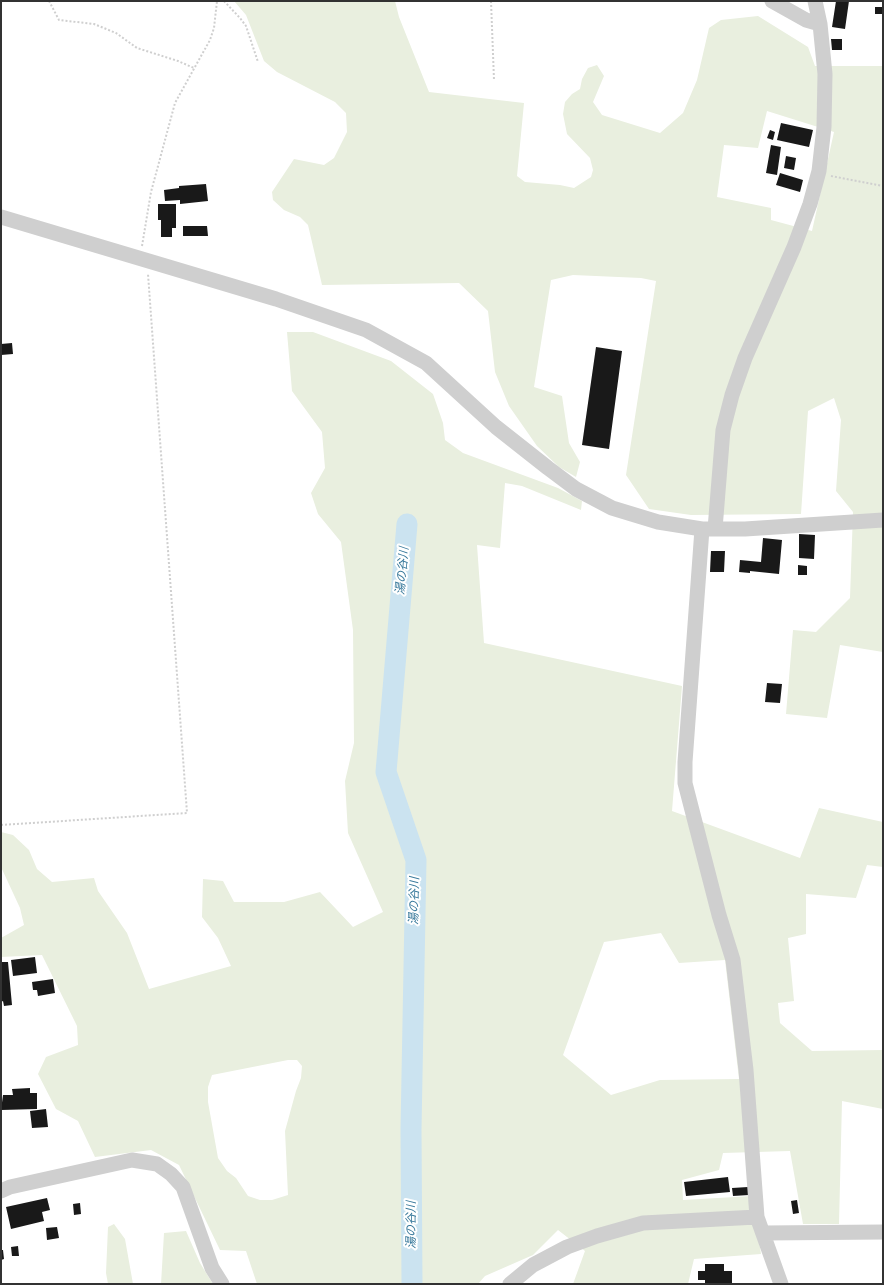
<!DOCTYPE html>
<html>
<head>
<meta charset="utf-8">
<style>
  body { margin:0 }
  #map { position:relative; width:884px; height:1285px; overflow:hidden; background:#fff; font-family:"Titillium Web",sans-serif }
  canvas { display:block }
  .frame { position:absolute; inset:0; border:2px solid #323232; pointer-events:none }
</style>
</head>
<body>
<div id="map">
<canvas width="884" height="1285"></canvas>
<div class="frame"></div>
</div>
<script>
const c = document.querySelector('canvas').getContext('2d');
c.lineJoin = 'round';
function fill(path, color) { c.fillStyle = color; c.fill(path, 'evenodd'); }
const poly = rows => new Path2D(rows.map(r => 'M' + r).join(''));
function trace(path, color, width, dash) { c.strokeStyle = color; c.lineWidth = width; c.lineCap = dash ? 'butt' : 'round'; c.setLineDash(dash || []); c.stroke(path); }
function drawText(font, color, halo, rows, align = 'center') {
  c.font = font + ' "Titillium Web","Noto Sans JP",sans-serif'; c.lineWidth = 4; c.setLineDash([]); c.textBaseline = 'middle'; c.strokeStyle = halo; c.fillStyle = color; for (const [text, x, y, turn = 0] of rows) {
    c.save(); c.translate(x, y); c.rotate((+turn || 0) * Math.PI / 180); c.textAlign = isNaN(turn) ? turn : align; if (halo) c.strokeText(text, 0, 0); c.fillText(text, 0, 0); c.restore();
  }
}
const green = poly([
  [234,1,395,1,399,17,429,92,524,103,517,176,525,182,560,185,574,188,591,177,593,170,590,158,567,134,563,114,565,102,572,94,580,89,582,79,588,68,597,65,604,76,593,102,602,115,660,133,683,113,697,80,709,28,721,20,758,16,808,47,815,66,883,66,883,652,840,645,827,718,786,714,793,630,816,632,850,598,853,512,836,491,841,420,834,398,808,411,801,514,691,515,649,509,626,475,656,281,641,278,573,275,551,280,534,387,562,396,569,443,580,462,576,477,559,467,537,446,509,406,495,372,488,311,459,283,322,285,308,225,300,217,284,210,273,200,272,192,294,159,324,165,334,158,347,132,346,113,335,102,277,72,264,61,246,15],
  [767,111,834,132,812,231,771,220,771,208,717,197,724,145,758,148],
  [287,332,313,332,391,361,433,394,443,423,445,440,463,453,558,488,582,501,581,510,522,486,505,483,500,548,477,545,484,643,682,686,672,811,800,858,819,808,883,822,883,867,867,865,856,898,806,894,806,934,788,938,794,1001,778,1003,780,1023,812,1051,883,1050,883,1109,842,1101,839,1224,803,1224,790,1151,723,1153,719,1170,682,1180,683,1200,752,1196,761,1254,694,1259,688,1284,573,1284,585,1251,558,1230,533,1255,485,1276,478,1284,257,1284,246,1251,220,1250,179,1165,151,1150,95,1157,78,1121,56,1109,38,1074,46,1057,78,1045,77,1026,42,955,1,957,1,938,24,925,20,908,1,867,1,832,13,835,29,850,37,869,52,882,94,878,98,891,127,933,149,989,231,966,218,938,202,917,203,879,223,881,234,902,284,902,320,892,353,927,383,912,348,833,345,781,354,743,353,630,341,542,318,514,311,493,325,468,322,432,292,391],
  [661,933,679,963,725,960,739,1079,660,1080,611,1095,563,1055,604,942],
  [288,1060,297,1060,302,1066,301,1078,296,1091,285,1131,288,1195,272,1200,260,1200,248,1196,236,1178,227,1171,218,1158,208,1102,208,1087,212,1075],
  [114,1224,125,1239,133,1284,108,1284,106,1273,108,1227],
  [186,1231,200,1263,213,1284,161,1284,164,1233]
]);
const river = poly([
  [407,524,386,772,416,860,411,1129,412,1284]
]);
const building = poly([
  [836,1,849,1,845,29,832,27],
  [875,7,883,7,883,14,875,14],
  [831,39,842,39,842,50,832,50],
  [781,123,813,130,809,147,777,140],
  [770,130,775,132,773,140,767,138],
  [771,145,781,147,777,175,766,173],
  [786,156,796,158,794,170,784,168],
  [780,173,803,180,800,192,776,185],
  [206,184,208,201,180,204,180,200,165,201,164,190,179,188,179,186],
  [158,204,176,204,176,228,172,228,172,237,161,237,161,220,158,220],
  [183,226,207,226,208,236,183,236],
  [12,343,13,354,1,355,1,344],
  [596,347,622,351,609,449,582,445],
  [799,534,815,535,814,559,799,558],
  [763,538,782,540,779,574,750,571,750,573,739,572,740,560,761,562],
  [711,551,725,551,724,572,710,572],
  [798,565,807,566,807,575,798,575],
  [767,683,782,684,780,703,765,702],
  [35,957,37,973,13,976,11,960],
  [1,962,8,962,12,1005,4,1006,3,1001,1,1002],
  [53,979,55,993,38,996,37,990,33,990,32,982],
  [30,1088,30,1093,37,1093,37,1109,1,1110,3,1095,13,1095,12,1089],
  [46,1109,48,1127,32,1128,30,1111],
  [728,1177,730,1192,686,1196,684,1182],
  [748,1187,749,1195,733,1196,732,1188],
  [47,1198,50,1210,42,1212,44,1221,11,1229,6,1207],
  [797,1200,799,1213,793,1214,791,1201],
  [80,1203,81,1214,74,1215,73,1204],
  [57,1227,59,1238,47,1240,46,1228],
  [18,1246,19,1256,12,1256,11,1247],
  [1,1250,3,1250,4,1259,1,1260],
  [705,1264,724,1264,724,1271,732,1271,732,1284,705,1284,705,1280,698,1280,698,1271,705,1271]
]);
const path = poly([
  [49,1,59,20,94,24,116,33,137,48,178,61,194,68],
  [224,1,240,18,246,26,258,62],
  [491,1,494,80],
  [831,176,883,186],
  [142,246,151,192,175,103,210,40,214,28,217,1],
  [1,825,187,813,148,274]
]);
const minor = poly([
  [772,1,806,20,820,24],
  [1,217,276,299,366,330,426,363,496,427,548,468,576,489,612,508,658,522,702,529,745,529,883,520],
  [702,529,685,762,685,783,719,915,733,960,746,1070,757,1217,781,1284],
  [715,529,723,430,732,395,745,358,794,247,810,204,819,171,824,127,825,74,820,24,815,1],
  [1,1191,10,1187,132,1160,157,1164,171,1174,183,1187,212,1268,222,1284],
  [764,1233,883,1232],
  [510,1284,533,1265,567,1247,597,1236,643,1223,757,1217]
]);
const waterNames = [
  ["湯の谷川",403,571,-85],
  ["湯の谷川",415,901,-89],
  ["湯の谷川",412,1225,-90]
];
fill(green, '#e9efdf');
trace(river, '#cbe3f0', 21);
fill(building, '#191919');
trace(path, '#cfcfcf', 2, [2, 2]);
trace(minor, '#cfcfcf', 15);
drawText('italic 12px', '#38799b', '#fff', waterNames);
</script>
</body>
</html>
